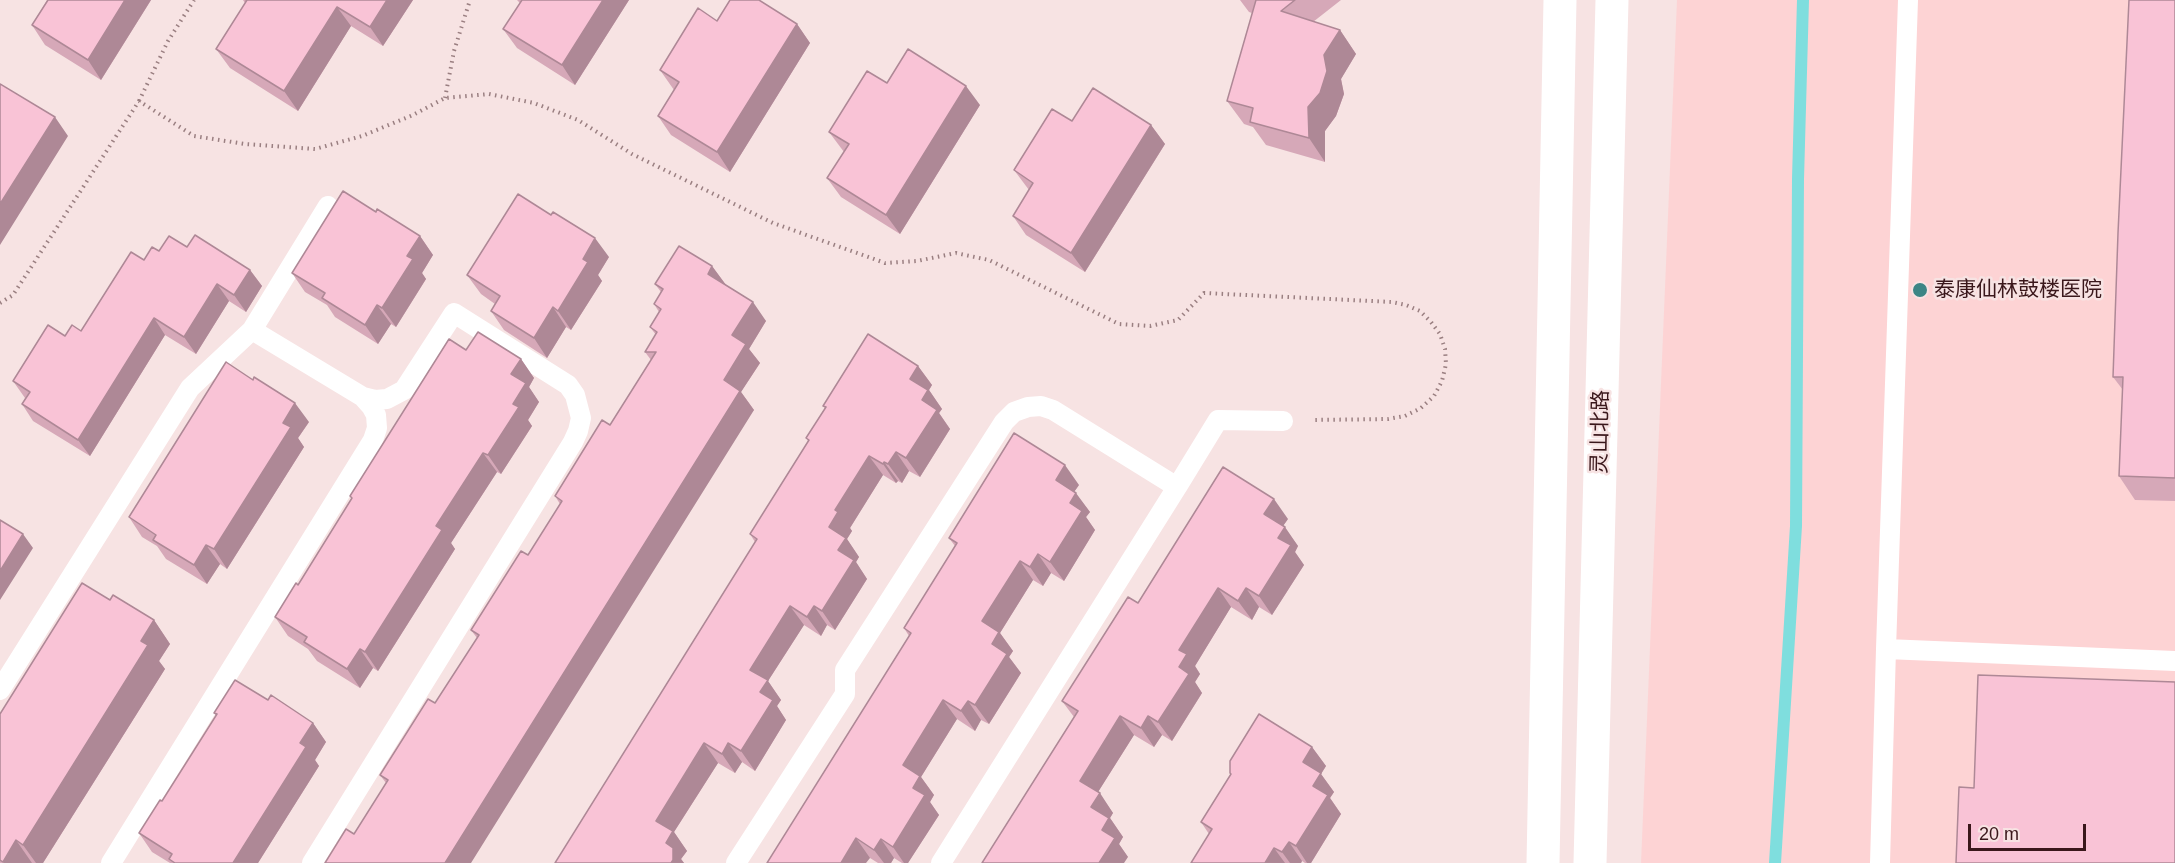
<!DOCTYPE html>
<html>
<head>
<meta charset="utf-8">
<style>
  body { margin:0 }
  #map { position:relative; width:2175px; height:863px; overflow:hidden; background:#f7e3e3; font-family:Arial,sans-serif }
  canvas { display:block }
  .scale { position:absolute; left:1968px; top:824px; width:118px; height:27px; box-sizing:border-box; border:3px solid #3a171b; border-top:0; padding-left:8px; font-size:18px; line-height:21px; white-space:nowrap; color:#3a171b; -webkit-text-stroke:4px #f7e3e3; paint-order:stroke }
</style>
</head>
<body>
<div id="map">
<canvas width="2175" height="863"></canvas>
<div class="scale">20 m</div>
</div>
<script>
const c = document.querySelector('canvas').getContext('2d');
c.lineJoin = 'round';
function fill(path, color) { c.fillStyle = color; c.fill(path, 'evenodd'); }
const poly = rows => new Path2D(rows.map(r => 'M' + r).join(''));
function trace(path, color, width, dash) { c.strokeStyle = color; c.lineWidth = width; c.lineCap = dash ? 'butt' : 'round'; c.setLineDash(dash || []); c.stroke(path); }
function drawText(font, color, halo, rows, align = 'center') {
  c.font = font + ' Arial,"Noto Sans SC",sans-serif'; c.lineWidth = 5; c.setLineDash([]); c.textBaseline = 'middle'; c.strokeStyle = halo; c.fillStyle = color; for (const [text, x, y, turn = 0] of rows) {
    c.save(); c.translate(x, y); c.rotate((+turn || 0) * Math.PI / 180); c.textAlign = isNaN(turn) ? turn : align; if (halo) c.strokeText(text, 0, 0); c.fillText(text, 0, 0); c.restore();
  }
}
const built = poly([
  [1677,0,2175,0,2175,863,1641,863]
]);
const stream = poly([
  [1775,863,1796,526,1798,179,1803,0]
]);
const path = poly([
  [445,98,454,51,470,0],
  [139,101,168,41,194,0],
  [0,303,13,295,139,101,194,136,245,144,315,149,362,136,413,115,445,98,489,94,534,103,578,120,632,154,773,223,885,263,917,261,956,253,989,260,1119,324,1150,326,1178,320,1204,293,1392,302,1406,305,1420,311,1431,322,1440,334,1445,349,1446,364,1442,381,1434,396,1421,408,1405,416,1388,419,1311,420]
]);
const service = poly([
  [1908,0,1886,649,2175,661],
  [1177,487,1218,420,1283,421],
  [0,690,190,388,252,330,328,206],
  [111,863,373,440,377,428,376,415,371,406,363,397,252,330],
  [312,863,573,442,578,431,581,418,575,395,568,385,454,313,404,390,387,399,375,400,363,397],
  [736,863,845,694,845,670,1004,422,1014,412,1028,407,1041,406,1053,410,1177,487,941,863],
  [1880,863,1886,649]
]);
const secondary = poly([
  [1543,863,1560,0],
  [1590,863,1612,0]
]);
const wall = poly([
  [47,0,151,0,101,80,45,45,32,25],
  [243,0,413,0,383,46,351,26,298,111,230,68,216,49,245,3],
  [517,0,629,0,575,85,517,48,503,29,520,3],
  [1240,0,1341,0,1313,22,1340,30,1356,54,1341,79,1344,94,1336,116,1325,131,1325,162,1266,145,1253,127,1244,124,1227,101,1252,13,1249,12],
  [2175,0,2175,501,2135,500,2119,476,2123,390,2113,377],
  [717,21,797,24,810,43,730,172,671,135,658,116,674,90,660,70],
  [887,83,980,105,900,234,841,197,827,178,844,152,829,132],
  [1072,121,1151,125,1165,144,1085,272,1026,235,1013,216,1029,190,1014,170],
  [376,212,420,236,433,255,422,273,426,279,396,327,391,324,378,344,335,317,327,305,305,292,292,273],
  [187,247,250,270,262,286,246,312,229,301,196,354,165,335,90,456,33,421,22,404,25,398,13,381,65,336,81,331,144,260,159,251],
  [609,257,598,275,602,281,571,330,566,327,547,358,504,330,491,311,495,304,481,294,467,275],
  [712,266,726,285,766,321,749,349,760,363,741,392,754,410,354,834,386,783,380,775,435,703,477,638,471,630,528,555,560,504,555,496,610,425,651,360,645,352,656,335,650,327,659,312,654,304,661,292,655,284],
  [466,350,521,359,534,378,529,387,539,402,528,420,532,426,501,474,497,472,451,543,455,549,378,671,373,668,360,688,317,661,308,649,288,636,275,617,298,585,352,499,350,496],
  [918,366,932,385,929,390,942,409,939,413,950,429,920,477,909,471,902,483,898,481,896,483,883,475,850,528,852,531,847,539,859,557,856,562,867,579,835,630,827,625,821,636,804,625,768,681,781,700,777,706,786,720,755,771,742,762,735,773,718,763,674,832,687,851,681,859,684,863,555,863,755,542,750,534,808,441,806,438,825,408,823,406],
  [309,422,298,438,304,447,227,569,220,564,207,584,166,559,157,546,142,537,129,517],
  [1079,485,1074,492,1090,512,1086,517,1095,530,1064,581,1051,573,1043,586,1033,580,1000,633,1013,651,1009,657,1021,673,989,724,981,720,975,731,957,719,921,777,934,795,930,802,939,815,908,863,902,863,894,858,891,863,878,863,870,858,767,863,909,636,904,628,955,546,949,538],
  [1288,519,1283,526,1298,546,1295,552,1304,565,1272,615,1259,607,1252,620,1231,607,1195,666,1200,674,1195,682,1202,693,1172,741,1162,735,1154,747,1134,735,1098,792,1113,813,1110,818,1123,837,1119,844,1128,857,982,863,1074,717,1062,701,1138,603],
  [110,600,154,620,170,644,159,661,165,669,43,863,0,863,0,714],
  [268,700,313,723,326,742,315,760,319,766,258,863,170,863,152,852,139,833,162,801,216,716,214,713],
  [1312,747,1326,766,1321,774,1334,792,1330,798,1341,814,1311,863,1305,863,1302,861,1301,863,1191,863,1209,834,1201,822,1231,775,1230,773]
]);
const shadedWall = poly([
  [125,0,151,0,101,80,88,60],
  [387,0,413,0,383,46,370,27],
  [603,0,629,0,575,85,562,65],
  [337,7,351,26,298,111,284,91],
  [797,24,810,43,730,172,717,152],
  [1340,30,1356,54,1341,79,1344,94,1336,116,1325,131,1325,162,1309,138,1308,107,1324,55],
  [966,86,980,105,900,234,886,215],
  [55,117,68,136,0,245,0,204],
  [1151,125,1165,144,1085,272,1071,253],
  [420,236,433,255,422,273,426,279,396,327,382,308,407,256],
  [595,238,609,257,598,275,602,281,571,330,558,311,583,259],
  [712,266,726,285,708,274],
  [250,270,262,286,246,312,234,295],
  [217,284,229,301,196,354,184,337],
  [753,302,766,321,749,349,760,363,741,392,754,410,471,863,445,863,724,380,732,335],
  [377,305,391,324,378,344,365,325],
  [553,307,566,327,547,358,534,338],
  [154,318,165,335,90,456,78,440],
  [521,359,534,378,529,387,539,402,528,420,532,426,501,474,488,455,513,404,511,374],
  [918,366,932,385,929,390,942,409,939,413,950,429,920,477,906,458,922,400,910,379],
  [295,403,309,422,298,438,304,447,227,569,214,549,283,423],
  [896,452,909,471,902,483,888,464],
  [483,453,497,472,451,543,455,549,378,671,365,652,436,526],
  [869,456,883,475,850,528,852,531,847,539,859,557,856,562,867,579,835,630,822,611,838,550,829,527,835,510],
  [884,462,898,481,896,483,883,464],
  [1065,465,1079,485,1069,499,1056,480],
  [1076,493,1090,512,1086,517,1095,530,1064,581,1050,562,1070,503],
  [1274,499,1288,519,1278,533,1264,514],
  [1285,527,1298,546,1295,552,1304,565,1272,615,1259,596,1278,538],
  [23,534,33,548,0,600,0,571],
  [206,545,220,564,207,584,194,565],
  [1038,554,1051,573,1043,586,1030,567],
  [1020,561,1033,580,1000,633,1013,651,1009,657,1021,673,989,724,975,705,992,644,982,621],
  [1218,588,1231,607,1195,666,1200,674,1195,682,1202,693,1172,741,1158,722,1179,667,1179,650],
  [1246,588,1259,607,1252,620,1238,601],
  [790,606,804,625,768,681,781,700,777,706,786,720,755,771,741,751,760,692,750,670],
  [814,606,827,625,821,636,807,617],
  [154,620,170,644,159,661,165,669,43,863,36,863,23,845,141,641],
  [360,649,373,668,360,688,347,669],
  [943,700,957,719,921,777,934,795,930,802,939,815,908,863,904,863,893,847,913,788,903,765],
  [968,701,981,720,975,731,961,711],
  [1120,716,1134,735,1093,800,1080,781],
  [1148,716,1162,735,1154,747,1141,728],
  [313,723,326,742,315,760,319,766,258,863,233,863,300,743],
  [704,743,718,763,674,832,687,851,681,859,684,863,671,863,666,843,656,821],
  [728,743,742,762,735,773,722,754],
  [1312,747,1326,766,1321,774,1334,792,1330,798,1341,814,1311,863,1307,863,1296,846,1313,786,1303,762],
  [1100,793,1113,813,1110,818,1123,837,1119,844,1128,857,1124,863,1099,863,1102,830,1091,807],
  [856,838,870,858,866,863,841,863],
  [881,839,894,858,891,863,884,863,874,850],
  [16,840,32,863,4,863,3,862],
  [1289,842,1302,861,1301,863,1290,863,1282,852],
  [1274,848,1285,863,1265,863]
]);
const building = poly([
  [48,0,125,0,88,60,32,25,48,0],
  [247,0,246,0,387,0,370,27,337,7,284,91,216,49,247,0],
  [522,0,603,0,562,65,503,29,522,0],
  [730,0,759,0,797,24,717,152,658,116,679,82,660,70,698,8,717,21,730,0],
  [1256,0,1295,0,1281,11,1340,30,1324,55,1327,71,1320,93,1308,107,1309,138,1250,122,1253,108,1227,101,1256,0],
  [2129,0,2175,0,2175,478,2119,476,2123,377,2113,377,2118,233,2129,0],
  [908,49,966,86,886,215,827,178,849,144,829,132,867,71,887,83,908,49],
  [0,84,55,117,0,204,0,84],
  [1093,88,1151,125,1071,253,1013,216,1033,183,1014,170,1052,109,1072,121,1093,88],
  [343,191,376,212,377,209,420,236,407,256,413,259,382,308,377,305,365,325,322,298,325,293,292,273,343,191],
  [518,194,551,215,553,212,595,238,583,259,588,262,558,311,553,307,534,338,491,311,500,296,467,275,518,194],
  [195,235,250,270,234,295,217,284,184,337,154,318,78,440,22,404,30,392,13,381,48,325,65,336,72,325,81,331,131,252,144,260,152,247,159,251,169,236,187,247,195,235],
  [679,246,712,266,708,274,753,302,732,335,746,344,724,380,740,391,445,863,325,863,346,829,354,834,388,780,380,775,428,699,435,703,479,635,471,630,521,551,528,555,562,501,555,496,602,420,610,425,656,352,645,352,657,332,650,327,661,309,654,304,663,289,655,284,679,246],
  [478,332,521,359,511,374,526,383,513,404,519,407,488,455,483,453,436,526,442,530,365,652,360,649,347,669,304,642,307,637,275,617,296,583,298,585,352,498,350,496,449,339,466,350,478,332],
  [868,334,918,366,910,379,928,390,922,400,937,410,906,458,896,452,888,464,884,462,883,464,869,456,835,510,838,512,829,527,846,538,838,550,854,560,822,611,814,606,807,617,790,606,750,670,768,680,760,692,773,700,741,751,728,743,722,754,704,743,656,821,673,831,666,843,673,848,673,860,671,863,555,863,757,539,750,534,809,440,806,438,826,407,823,406,868,334],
  [226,362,253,380,254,377,295,403,283,423,291,427,214,549,206,545,194,565,153,540,156,535,129,517,226,362],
  [1014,433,1065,465,1056,480,1076,493,1070,503,1082,511,1050,562,1038,554,1030,567,1020,561,982,621,999,632,992,644,1007,654,975,705,968,701,961,711,943,700,903,765,920,776,913,788,925,795,893,847,881,839,874,850,856,838,841,863,767,863,911,633,904,628,957,543,949,538,1014,433],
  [1223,467,1274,499,1264,514,1285,527,1278,538,1291,545,1259,596,1246,588,1238,601,1218,588,1179,650,1187,654,1179,667,1189,674,1158,722,1148,716,1141,728,1120,716,1080,781,1100,793,1091,807,1109,818,1102,830,1115,838,1099,863,982,863,1078,711,1062,701,1128,597,1138,603,1223,467],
  [0,520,23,534,0,571,0,520],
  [82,583,110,600,113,595,154,620,141,641,148,645,23,845,16,840,3,862,0,860,0,714,82,583],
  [1978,675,2175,682,2175,863,1956,863,1959,787,1974,788,1978,675],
  [235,680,268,700,271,695,313,723,300,743,306,747,233,863,175,863,169,859,172,854,139,833,160,800,162,801,217,714,214,713,235,680],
  [1259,714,1312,747,1303,762,1321,773,1313,786,1328,795,1296,846,1289,842,1282,852,1274,848,1265,863,1191,863,1212,829,1201,822,1231,774,1230,773,1230,761,1259,714]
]);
const markers = [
  [1920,290,8,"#3c8585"]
];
const poiNames = [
  ["泰康仙林鼓楼医院",1934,290]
];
const streetNames = [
  ["灵山北路",1601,432,-89]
];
fill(built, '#fdd3d4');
trace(stream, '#7fdede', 12);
trace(path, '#9a7f81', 4, [1.5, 4.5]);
trace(service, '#fff', 20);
trace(secondary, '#fff', 33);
fill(wall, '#d6a8b8');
fill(shadedWall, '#ae8896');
fill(building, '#f9c3d6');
trace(building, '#ae8896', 1.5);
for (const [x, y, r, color] of markers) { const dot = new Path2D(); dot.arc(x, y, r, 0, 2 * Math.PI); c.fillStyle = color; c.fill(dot); trace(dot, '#f7e3e3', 2); }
drawText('21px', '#3a171b', '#f7e3e3', poiNames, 'left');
drawText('21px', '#3a171b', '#f7e3e3', streetNames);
</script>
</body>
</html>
